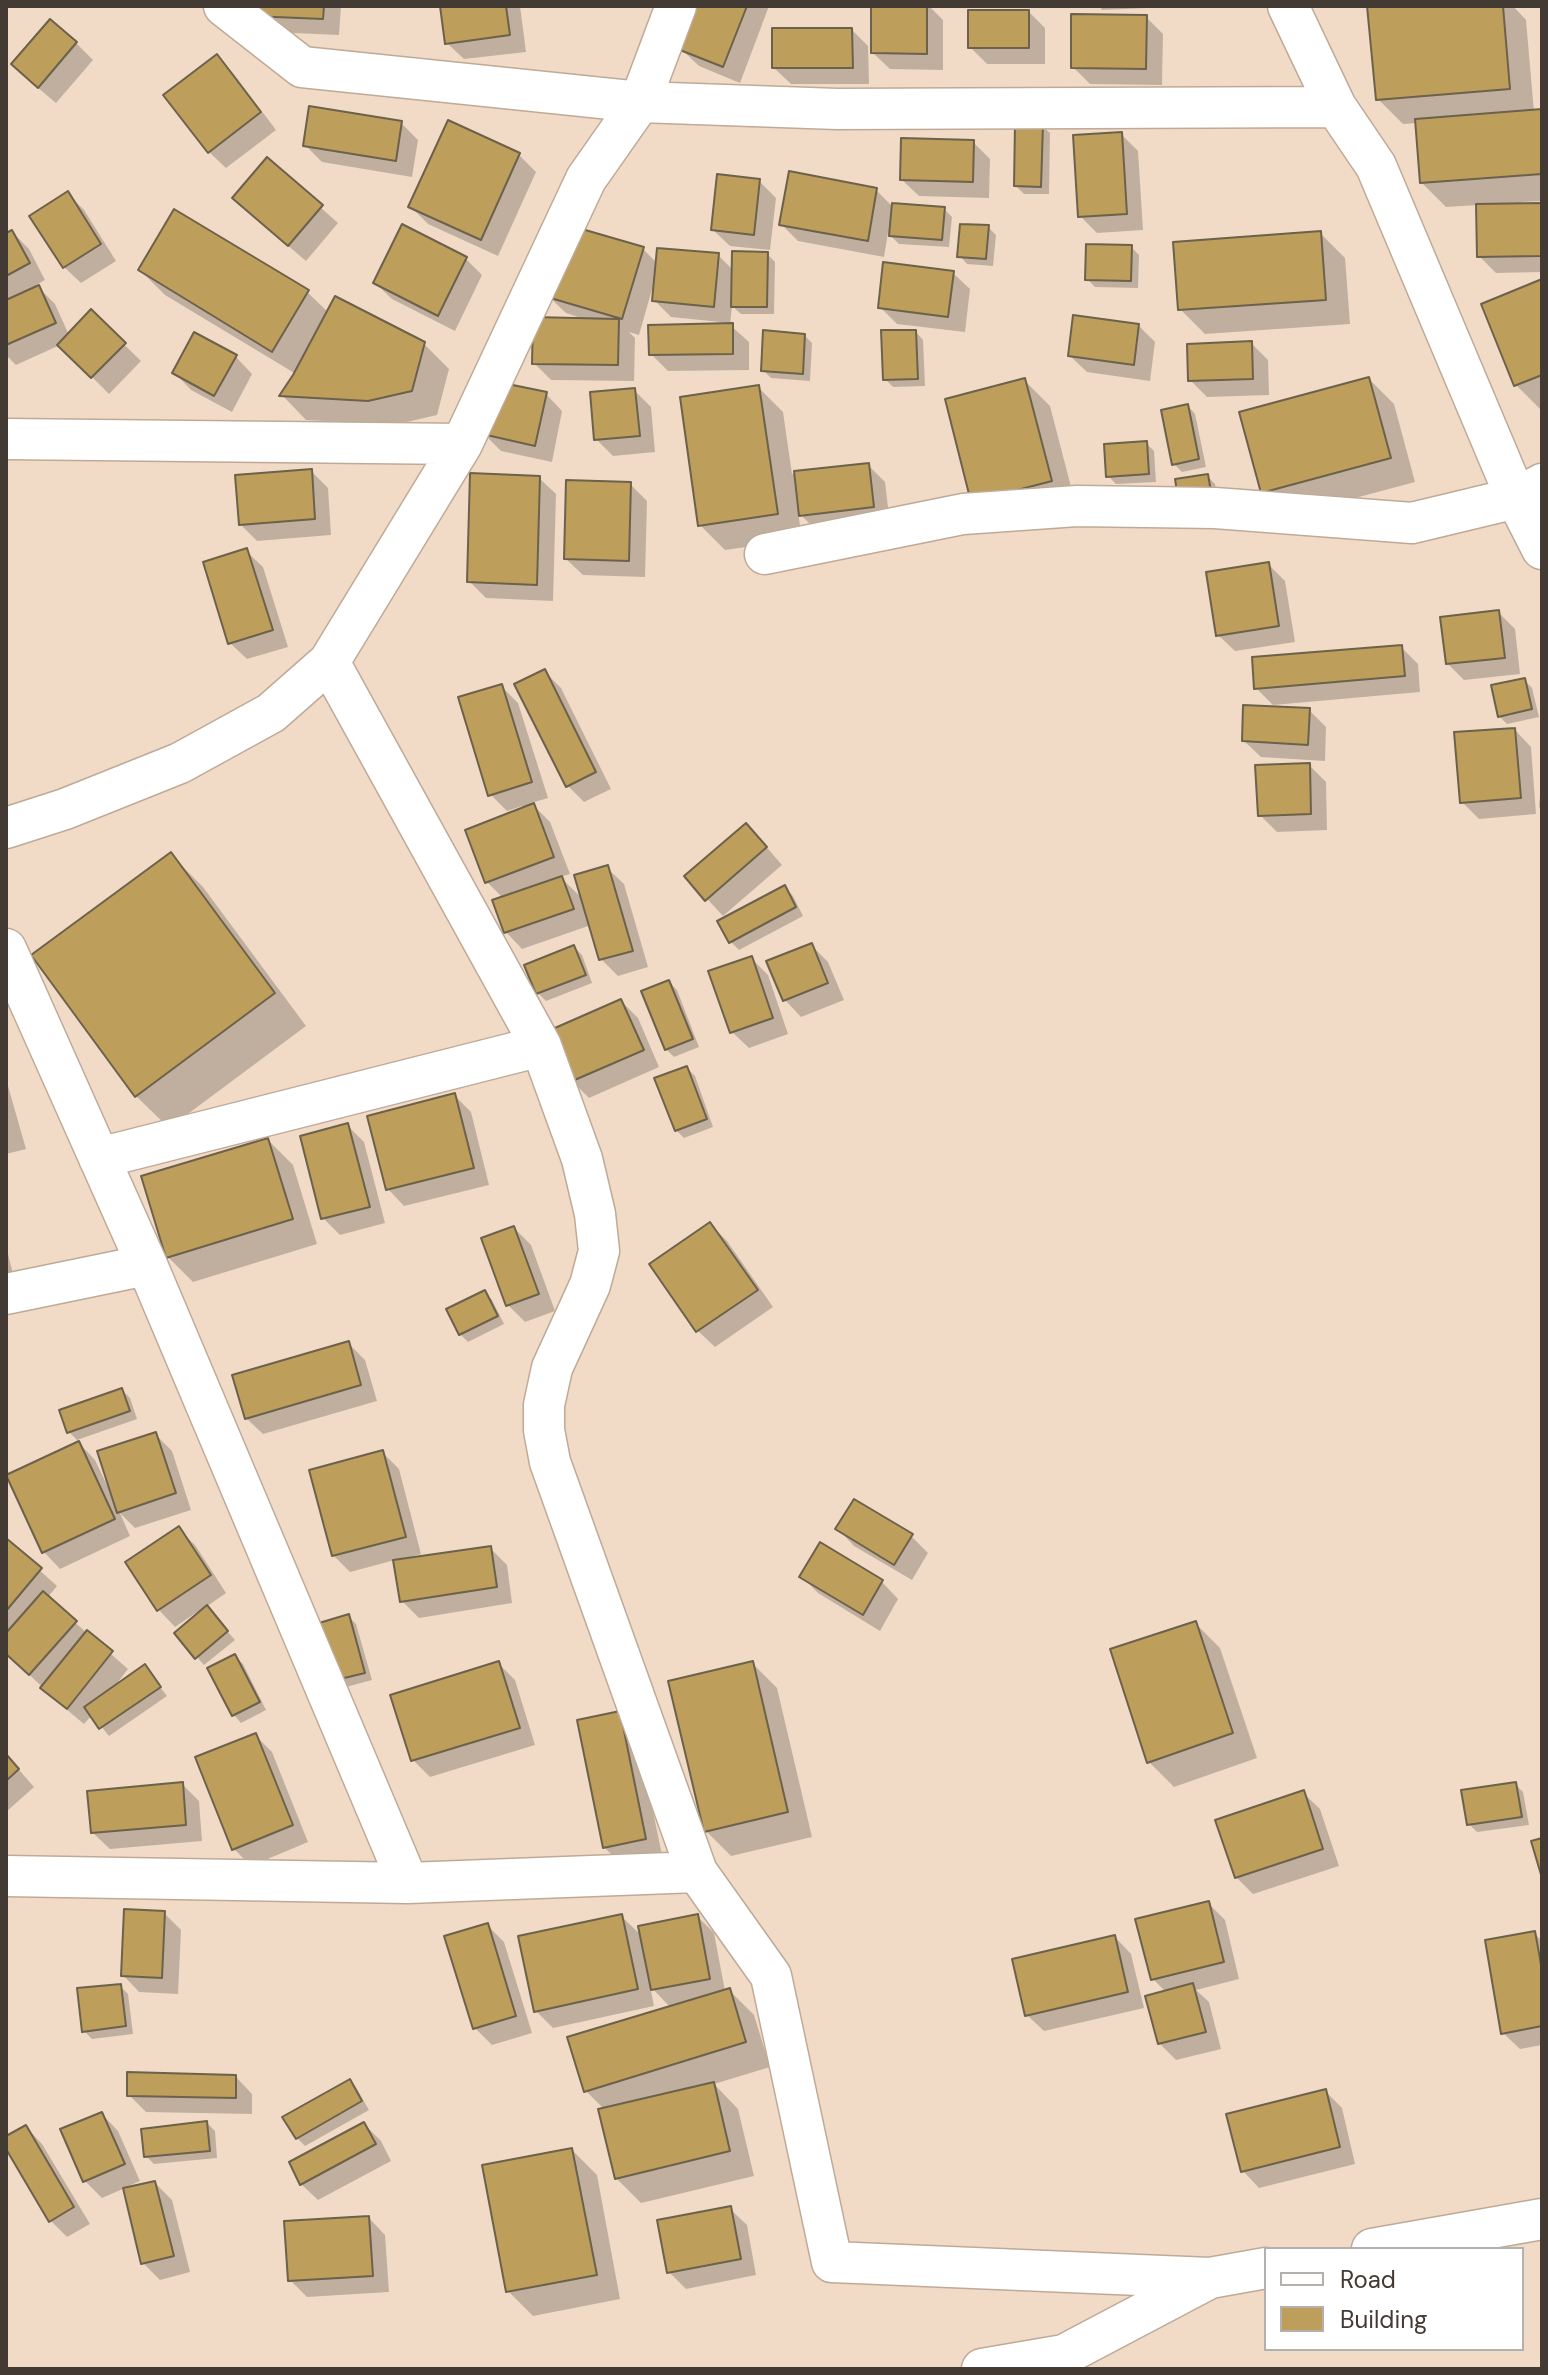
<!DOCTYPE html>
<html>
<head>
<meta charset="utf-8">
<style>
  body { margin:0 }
  #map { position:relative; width:1548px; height:2375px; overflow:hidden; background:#f1dbc7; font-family:"DM Sans",sans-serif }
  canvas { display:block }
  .frame { position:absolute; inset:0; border:8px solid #433a33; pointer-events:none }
  .legend { position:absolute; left:1264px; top:2247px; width:260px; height:104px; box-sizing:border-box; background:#fff; border:2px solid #b4b0ad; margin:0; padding:10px 14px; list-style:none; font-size:24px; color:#433a33 }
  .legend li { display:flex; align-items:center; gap:16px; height:40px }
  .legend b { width:40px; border:2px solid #b4b0ad }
</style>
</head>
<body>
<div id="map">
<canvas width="1548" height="2375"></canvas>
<div class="frame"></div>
<ul class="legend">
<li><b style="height:10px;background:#fff"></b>Road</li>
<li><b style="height:22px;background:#bd9e5b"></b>Building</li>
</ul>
</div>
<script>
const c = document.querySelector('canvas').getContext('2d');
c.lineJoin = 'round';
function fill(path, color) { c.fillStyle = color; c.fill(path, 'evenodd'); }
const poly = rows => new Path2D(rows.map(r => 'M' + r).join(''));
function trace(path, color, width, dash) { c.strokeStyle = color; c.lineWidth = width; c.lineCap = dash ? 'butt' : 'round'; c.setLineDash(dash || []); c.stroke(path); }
const shadow = poly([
  [254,6,341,6,339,35,270,32],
  [442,6,520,6,526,52,464,59,447,43],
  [699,6,769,6,740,83,699,66,682,50],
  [873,6,929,6,943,20,943,70,890,69,873,53],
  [1099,6,1145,6,1146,8,1102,10],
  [1369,6,1513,6,1526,20,1534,112,1542,111,1542,201,1522,202,1522,205,1542,205,1542,272,1496,273,1479,256,1478,205,1446,207,1421,182,1417,123,1403,124,1378,99],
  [1029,12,1045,28,1045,64,987,64,970,47],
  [1146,17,1163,34,1162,85,1090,84,1073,67],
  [852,30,868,46,869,84,791,84,774,68],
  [76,43,93,60,56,103,30,81],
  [216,56,233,73,276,130,226,168,209,152],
  [401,123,418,140,412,177,322,162,305,145],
  [1042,126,1050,133,1049,194,1024,194,1016,186],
  [1121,134,1138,151,1143,230,1097,233,1080,216],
  [973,142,990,159,989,198,919,196,902,180],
  [519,155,536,172,498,256,428,224,411,207],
  [267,160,338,223,306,261,252,215],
  [759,181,776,198,770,250,730,246,713,230],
  [876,190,893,207,944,209,952,217,949,247,899,244,888,233,884,257,798,241,781,224],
  [68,194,84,210,116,261,81,283,64,267],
  [988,227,996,235,993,266,967,264,960,256],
  [12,232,29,249,45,280,36,285,55,304,69,335,91,312,141,361,109,394,60,345,16,365,6,355,6,235],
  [1320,233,1345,258,1350,324,1205,334,1180,309],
  [1131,247,1139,255,1138,288,1095,287,1087,279],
  [643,249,658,264,718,255,733,270,767,254,775,262,774,314,741,314,732,306,730,325,749,342,749,370,668,371,651,354,730,326,730,323,671,317,654,300,653,286,639,335,629,332,635,338,634,381,551,380,534,363,584,319,566,313,549,297],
  [466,259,482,275,455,331,392,299,375,283],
  [140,270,307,292,328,312,424,344,449,369,437,415,394,425,306,420,282,395,296,374,165,295],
  [953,273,970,289,965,332,897,324,880,307],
  [1542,282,1542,409,1541,410,1516,385],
  [1138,325,1155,342,1150,381,1087,372,1070,356],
  [916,332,923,340,925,386,893,387,885,379],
  [804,335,812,343,810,381,771,378,763,370],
  [1251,343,1268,360,1269,395,1207,397,1190,380],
  [236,357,252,374,232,412,191,390,175,373],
  [1369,379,1394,404,1415,482,1288,516,1263,491],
  [1025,381,1050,406,1076,506,998,526],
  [758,387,783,412,792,474,868,465,885,482,890,524,818,532,798,512,802,539,725,550,700,525],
  [634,390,651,407,655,452,613,456,596,439],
  [546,394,562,411,552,462,501,451,484,434],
  [1188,406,1195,414,1206,467,1182,472,1174,464],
  [1146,443,1154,451,1156,482,1116,484,1108,476],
  [311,471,328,488,331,535,257,541,240,524],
  [1207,476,1215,484,1218,500,1188,505],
  [539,478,556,494,553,601,486,598,469,581],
  [630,484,647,501,645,577,583,575,566,559],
  [246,551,263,567,288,647,247,659,230,643],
  [1268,564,1285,581,1295,642,1235,651,1218,635],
  [1498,612,1515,629,1520,674,1464,680,1447,663],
  [1401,647,1418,664,1420,692,1273,705,1256,688],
  [544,671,561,688,611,789,584,802,568,786],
  [1524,680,1532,688,1539,717,1507,724,1499,716],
  [501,686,518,703,548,798,531,803,550,822,570,874,560,877,584,900,607,868,624,884,648,967,618,976,601,959,591,925,522,949,506,932,503,898,487,882,523,810,522,806,507,811,490,794],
  [1309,710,1326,727,1325,761,1261,757,1244,741],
  [1515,730,1531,747,1536,814,1479,819,1462,802],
  [1309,765,1326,782,1327,830,1277,832,1260,815],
  [1542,772,1542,810,1539,807],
  [763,843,782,865,723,916,687,877],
  [171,855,203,887,306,1026,169,1128,136,1096],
  [785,888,793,896,803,916,739,950,731,942,720,922],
  [811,945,828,962,844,1000,801,1017,785,1000],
  [574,947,582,955,592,983,546,1001,538,993],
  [751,958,768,975,788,1034,749,1048,732,1032],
  [669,982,677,990,699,1047,674,1057,666,1049],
  [621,1001,638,1018,659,1067,589,1098,572,1081],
  [687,1068,695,1076,713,1127,684,1138,676,1130],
  [6,1079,26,1149,6,1154],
  [455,1096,471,1112,489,1185,404,1206,388,1189],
  [347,1125,364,1142,385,1223,340,1235,323,1218],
  [268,1140,293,1165,317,1244,193,1282,168,1257],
  [710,1224,727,1241,773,1307,715,1347,698,1331,652,1264],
  [514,1228,531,1245,555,1311,525,1322,508,1305],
  [6,1246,15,1282,6,1285],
  [485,1292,492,1300,504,1324,468,1342,460,1334],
  [348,1343,365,1360,377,1401,263,1434,246,1418],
  [122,1390,130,1398,137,1419,77,1440,69,1432],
  [155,1434,172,1451,191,1510,135,1528,120,1513,130,1536,60,1569,44,1552,79,1443,95,1460,107,1485],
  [383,1453,399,1469,421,1554,406,1558,406,1560,490,1548,507,1565,512,1603,419,1618,402,1601,395,1560,350,1572,333,1555],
  [178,1529,195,1545,226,1593,206,1607,235,1640,204,1665,197,1657,199,1615,197,1612,175,1627,159,1610,128,1563],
  [838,1529,911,1536,928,1553,912,1580,854,1546],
  [6,1540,57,1586,47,1598,128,1669,114,1687,145,1667,167,1696,109,1736,92,1715,84,1724,60,1704,15,1661,6,1652],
  [802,1577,882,1582,898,1599,880,1631,818,1593],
  [348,1616,356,1624,372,1680,346,1687,338,1679],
  [1195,1623,1220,1648,1257,1758,1174,1787,1149,1762],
  [235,1656,243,1664,266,1710,241,1723,234,1715],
  [498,1663,515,1680,535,1745,430,1777,413,1760],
  [752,1663,777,1688,812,1837,731,1856,706,1831],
  [619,1713,636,1730,662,1855,621,1864,604,1847],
  [255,1735,272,1752,308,1842,251,1866,234,1849],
  [6,1755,34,1787,6,1812],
  [182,1784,199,1801,202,1841,110,1849,93,1833],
  [1515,1784,1523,1792,1529,1825,1477,1832,1469,1824],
  [1303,1793,1320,1809,1339,1866,1253,1894,1236,1877],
  [1208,1903,1225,1920,1239,1979,1196,1990,1209,2002,1221,2049,1176,2060,1159,2043,1166,1992,1153,1979],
  [164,1913,181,1930,178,1994,139,1992,123,1975],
  [621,1916,643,1937,697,1916,714,1933,725,1991,729,1990,754,2015,770,2067,714,2084,738,2109,754,2176,641,2203,616,2178,605,2110,585,2090,671,2008,650,1986,654,2006,553,2028,536,2011],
  [487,1925,504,1942,532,2033,492,2045,475,2028],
  [1534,1933,1542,1941,1542,2045,1520,2049,1503,2033],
  [1115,1937,1131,1954,1144,2008,1044,2031,1027,2015],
  [120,1986,128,1994,133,2034,92,2039,84,2031],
  [236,2077,252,2094,252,2114,146,2112,129,2095],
  [349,2081,357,2089,369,2110,305,2146,297,2138],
  [1325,2091,1342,2108,1355,2164,1259,2188,1243,2171],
  [102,2114,118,2131,140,2181,126,2187,127,2190,155,2183,172,2200,190,2272,160,2280,143,2263,125,2188,102,2198,85,2181],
  [207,2123,215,2131,217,2158,154,2164,146,2156],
  [364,2124,381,2141,391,2161,318,2200,301,2184],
  [26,2127,42,2144,90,2224,67,2237,51,2221,6,2145,6,2139],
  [572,2150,597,2175,620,2299,533,2316,508,2291],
  [730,2209,747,2225,756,2275,686,2289,669,2272],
  [369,2218,385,2235,389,2292,307,2297,290,2280]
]);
const building = poly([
  [252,6,324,6,323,19,251,16,252,6],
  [440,6,506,6,510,35,445,44,440,6],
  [697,6,747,6,723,67,680,50,697,6],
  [871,6,927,6,927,54,871,53,871,6],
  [1367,6,1503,6,1510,89,1376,100,1367,6],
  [968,10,1029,10,1029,48,968,48,968,10],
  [1071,14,1147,15,1146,69,1071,68,1071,14],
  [50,19,77,42,38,88,11,64,50,19],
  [772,28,852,28,853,68,772,68,772,28],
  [217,54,261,112,208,153,163,95,217,54],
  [309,106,402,121,396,161,303,146,309,106],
  [1542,109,1542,174,1420,183,1415,119,1542,109],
  [448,120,520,153,481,240,408,207,448,120],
  [1015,123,1043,124,1041,187,1014,186,1015,123],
  [1122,132,1127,214,1078,217,1073,135,1122,132],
  [901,138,974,140,973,182,900,180,901,138],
  [267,157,323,205,288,246,232,198,267,157],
  [789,171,877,188,868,241,779,225,789,171],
  [717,174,760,179,754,235,711,230,717,174],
  [68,191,101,244,63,268,29,216,68,191],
  [892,203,945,207,942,240,889,236,892,203],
  [1542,203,1542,256,1477,257,1476,204,1542,203],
  [174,209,309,290,272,352,138,270,174,209],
  [402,224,467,257,438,316,373,283,402,224],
  [960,224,989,225,986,259,957,257,960,224],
  [568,225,644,247,622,319,547,297,568,225],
  [12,230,30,263,6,276,6,233,12,230],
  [1321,231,1326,300,1178,310,1173,242,1321,231],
  [1086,244,1132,245,1131,281,1085,280,1086,244],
  [657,248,719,253,714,307,652,301,657,248],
  [732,251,768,252,767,307,731,307,732,251],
  [883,262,954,271,948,317,878,308,883,262],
  [1542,279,1542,375,1514,386,1481,304,1542,279],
  [39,285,56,323,6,345,6,300,39,285],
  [335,296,425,342,412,391,368,401,279,396,293,375,335,296],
  [91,309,126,343,91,378,57,345,91,309],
  [1073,315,1139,324,1134,365,1068,356,1073,315],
  [533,317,619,319,618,365,532,364,533,317],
  [733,323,733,354,649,355,648,325,733,323],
  [763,330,805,334,803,374,761,371,763,330],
  [881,330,916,330,918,379,883,380,881,330],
  [194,332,237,355,214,396,172,373,194,332],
  [1252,341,1253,379,1188,381,1187,344,1252,341],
  [1369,377,1391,458,1261,493,1239,412,1369,377],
  [1025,378,1052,481,971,502,945,399,1025,378],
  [493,381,547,392,535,446,482,434,493,381],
  [759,385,778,514,698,526,680,397,759,385],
  [635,388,640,436,594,440,590,392,635,388],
  [1188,404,1199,459,1172,465,1161,410,1188,404],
  [1147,441,1149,474,1106,477,1104,444,1147,441],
  [869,463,874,507,799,516,794,471,869,463],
  [312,469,315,519,239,525,235,475,312,469],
  [470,473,540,476,537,585,467,582,470,473],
  [1208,474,1211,492,1178,498,1175,479,1208,474],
  [566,480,631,482,629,561,564,559,566,480],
  [247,548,273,630,228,644,203,562,247,548],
  [1269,562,1279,626,1216,636,1206,572,1269,562],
  [1499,610,1505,658,1446,664,1440,617,1499,610],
  [1402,645,1405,676,1254,689,1252,657,1402,645],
  [545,669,596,772,566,787,514,684,545,669],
  [1525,678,1532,709,1498,717,1491,685,1525,678],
  [502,684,532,782,488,796,458,697,502,684],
  [1243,705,1310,708,1308,745,1242,741,1243,705],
  [1515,728,1521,798,1460,803,1454,732,1515,728],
  [1310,763,1311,814,1258,816,1255,765,1310,763],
  [534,803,554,857,485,883,465,830,534,803],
  [746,823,767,847,705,901,684,876,746,823],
  [171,852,275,993,135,1097,31,955,171,852],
  [608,865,633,951,599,960,574,875,608,865],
  [562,876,574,909,504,933,492,900,562,876],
  [785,885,796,907,729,943,717,921,785,885],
  [812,943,828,983,783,1001,766,961,812,943],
  [574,945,586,975,536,994,524,965,574,945],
  [752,956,773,1018,730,1033,708,971,752,956],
  [669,980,693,1039,665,1050,641,991,669,980],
  [621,999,644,1050,570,1082,548,1031,621,999],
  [687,1066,707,1119,675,1131,654,1078,687,1066],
  [455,1093,474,1168,386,1190,367,1116,455,1093],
  [348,1123,370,1207,321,1219,300,1136,348,1123],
  [268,1138,293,1219,166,1258,141,1176,268,1138],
  [710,1222,758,1290,696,1332,649,1264,710,1222],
  [514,1226,539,1294,506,1306,481,1238,514,1226],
  [485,1290,498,1316,459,1335,446,1309,485,1290],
  [349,1341,361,1385,245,1419,232,1375,349,1341],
  [122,1388,130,1411,67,1433,59,1410,122,1388],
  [156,1432,176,1493,117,1513,97,1451,156,1432],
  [79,1441,115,1519,42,1553,6,1475,79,1441],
  [383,1450,406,1537,332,1556,309,1470,383,1450],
  [854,1499,913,1534,894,1565,835,1529,854,1499],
  [179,1526,211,1575,157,1611,125,1562,179,1526],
  [6,1538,42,1568,6,1611,6,1538],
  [820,1542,883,1580,863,1615,799,1577,820,1542],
  [491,1546,497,1587,400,1602,393,1560,491,1546],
  [43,1591,77,1621,29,1675,6,1654,6,1633,43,1591],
  [207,1605,228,1631,195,1659,174,1633,207,1605],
  [349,1614,365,1673,336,1680,319,1623,349,1614],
  [1196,1621,1233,1733,1147,1763,1110,1649,1196,1621],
  [87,1630,113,1651,67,1709,40,1688,87,1630],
  [235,1654,260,1702,232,1716,207,1668,235,1654],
  [499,1661,520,1728,411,1761,390,1695,499,1661],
  [753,1661,788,1812,704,1832,668,1681,753,1661],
  [145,1664,161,1687,99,1729,84,1707,145,1664],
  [620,1711,646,1839,603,1848,577,1720,620,1711],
  [256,1733,293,1825,232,1850,195,1757,256,1733],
  [6,1754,19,1769,6,1781,6,1754],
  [183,1782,186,1825,91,1833,87,1791,183,1782],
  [1516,1782,1522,1817,1467,1825,1461,1790,1516,1782],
  [1304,1790,1323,1849,1235,1878,1215,1820,1304,1790],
  [1542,1838,1542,1878,1531,1841,1542,1838],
  [1209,1901,1224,1962,1151,1980,1135,1919,1209,1901],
  [124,1909,165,1911,162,1978,121,1976,124,1909],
  [622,1914,638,1989,534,2012,518,1936,622,1914],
  [698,1914,710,1979,651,1990,638,1926,698,1914],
  [488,1923,516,2016,473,2029,444,1936,488,1923],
  [1535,1931,1542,1970,1542,2026,1501,2034,1485,1940,1535,1931],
  [1115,1935,1128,1992,1025,2016,1012,1959,1115,1935],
  [1193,1983,1206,2032,1158,2044,1145,1996,1193,1983],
  [121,1984,126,2026,82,2032,77,1988,121,1984],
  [730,1988,746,2042,584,2092,567,2037,730,1988],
  [127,2072,236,2075,236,2098,127,2096,127,2072],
  [350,2079,362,2101,296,2139,282,2117,350,2079],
  [714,2082,730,2151,615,2179,598,2109,714,2082],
  [1326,2089,1340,2147,1241,2172,1226,2114,1326,2089],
  [102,2112,125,2164,83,2182,60,2129,102,2112],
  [207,2121,210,2151,144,2157,141,2129,207,2121],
  [364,2122,376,2144,300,2185,289,2162,364,2122],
  [26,2125,74,2207,49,2222,6,2149,6,2136,26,2125],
  [572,2148,597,2275,506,2292,482,2165,572,2148],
  [155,2181,174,2256,141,2264,123,2188,155,2181],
  [731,2206,741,2259,667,2273,657,2220,731,2206],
  [369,2216,373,2276,288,2281,284,2221,369,2216]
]);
const minor = poly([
  [224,6,302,67,640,102,676,6],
  [1288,6,1336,107,1376,166,1516,498,1542,549],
  [6,439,462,444],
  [765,554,963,514,1077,506,1215,508,1412,523,1516,498,1542,484],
  [329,662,541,1046,582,1159,595,1214,599,1251,590,1285,552,1368,544,1405,544,1430,550,1462,697,1872,771,1976,832,2262,1210,2278],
  [6,828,65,809,180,763,271,713,329,662,462,444,586,179,640,102,837,109,1336,107],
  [6,949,147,1265,408,1883,6,1876],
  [99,1158,541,1046],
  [6,1294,147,1265],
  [408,1883,697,1872],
  [1372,2249,1542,2219],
  [982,2369,1064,2355,1210,2278,1266,2268]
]);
fill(shadow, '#0003');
fill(building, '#bd9e5b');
trace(building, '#6c614b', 2);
trace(minor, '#bfaa97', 43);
trace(minor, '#fff', 40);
</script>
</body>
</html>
